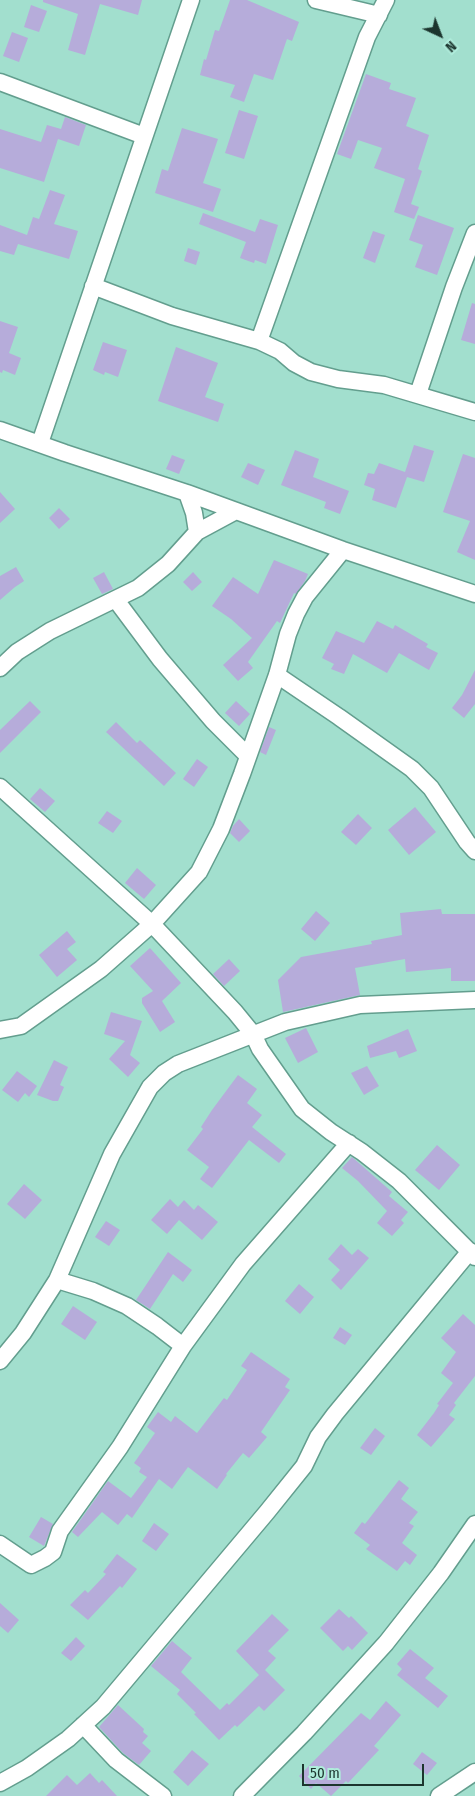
<!DOCTYPE html>
<html>
<head>
<meta charset="utf-8">
<style>
  body { margin:0 }
  #map { position:relative; width:475px; height:1796px; overflow:hidden; background:#a2dfce; font-family:"Fira Sans Condensed",sans-serif }
  canvas { display:block }
  .north { position:absolute; left:415px; top:10px; width:50px; height:50px; -webkit-text-stroke:4px #afecdb; paint-order:stroke; rotate:137deg; font-size:14px; font-weight:700; line-height:20px; text-align:center; color:#1c352e }
  .north::after { content:''; display:block; margin:auto; width:18px; height:22px; background:#1c352e; clip-path:polygon(50% 0,100% 100%,50% 72%,0 100%) }
  .scale { position:absolute; left:302px; top:1764px; width:122px; height:22px; box-sizing:border-box; border:2px solid #1c352e; border-top:0; padding-left:6px; font-size:15px; line-height:18px; white-space:nowrap; color:#1c352e; -webkit-text-stroke:4px #afecdb; paint-order:stroke }
</style>
</head>
<body>
<div id="map">
<canvas width="475" height="1796"></canvas>
<div class="north">N</div>
<div class="scale">50 m</div>
</div>
<script>
const c = document.querySelector('canvas').getContext('2d');
c.lineJoin = 'round';
function fill(path, color) { c.fillStyle = color; c.fill(path, 'evenodd'); }
const poly = rows => new Path2D(rows.map(r => 'M' + r).join(''));
function trace(path, color, width, dash) { c.strokeStyle = color; c.lineWidth = width; c.lineCap = dash ? 'butt' : 'round'; c.setLineDash(dash || []); c.stroke(path); }
const building = poly([
  [43,0,142,0,138,15,100,4,85,55,68,50,78,14,43,2],
  [230,0,247,0,299,22,292,41,287,39,273,80,254,74,244,102,230,97,235,85,200,75,204,59,206,60,215,30,219,31],
  [31,5,47,11,39,32,24,27],
  [12,32,28,38,19,62,3,56],
  [366,74,391,83,389,89,416,98,406,126,429,135,418,169,422,171,411,204,419,207,414,219,394,212,405,179,374,168,382,148,358,140,351,159,337,154],
  [239,110,258,116,244,159,225,153],
  [65,117,86,125,79,146,58,139,44,182,0,168,0,129,41,142,47,125,61,129],
  [182,128,218,139,203,183,221,189,213,212,155,193,162,169,168,171],
  [50,190,65,195,54,224,78,231,69,259,18,244,14,255,0,251,0,225,27,235,33,217,39,219],
  [203,213,255,232,260,219,278,225,266,264,255,260,254,263,240,258,246,242,199,224],
  [418,215,454,228,437,275,415,267,423,245,409,240],
  [373,231,385,235,375,263,363,258],
  [188,248,200,252,196,265,184,261],
  [472,303,475,304,475,344,461,340],
  [0,321,18,327,9,353,21,358,15,375,3,370,2,373,0,372],
  [103,342,127,350,118,377,105,372,104,375,93,370],
  [176,347,218,363,205,397,224,404,218,422,158,401],
  [414,445,434,451,424,482,407,477,396,508,372,500,375,489,364,485,368,473,374,474,379,463,405,472],
  [295,450,319,459,313,477,349,491,340,514,324,508,326,502,281,485],
  [463,454,475,458,475,560,457,552,470,521,443,512],
  [172,455,185,460,179,474,166,469],
  [248,463,265,470,258,485,241,477],
  [0,492,15,509,0,523],
  [59,508,70,519,59,529,49,518],
  [274,560,308,574,305,581,296,594,294,593,280,623,277,621,248,662,253,668,238,681,223,665,252,638,231,619,212,606,233,577,258,594],
  [16,567,24,581,15,587,0,600,0,576],
  [104,572,113,589,102,594,93,578],
  [193,572,202,582,192,591,183,582],
  [377,621,393,629,395,625,428,644,426,647,438,653,429,670,399,653,387,673,353,654,344,674,331,669,334,664,322,658,336,631,364,643],
  [475,670,475,704,464,718,452,708,462,695],
  [30,701,41,712,0,753,0,730],
  [236,701,250,714,239,726,225,713],
  [116,722,137,743,140,740,176,773,164,786,106,732],
  [269,727,276,730,266,755,260,752],
  [197,759,208,767,194,787,183,779],
  [40,788,55,801,45,812,30,799],
  [415,807,436,832,409,855,388,830],
  [107,811,122,821,113,833,98,823],
  [358,814,372,828,356,845,341,832],
  [239,819,250,831,239,842,230,833,233,826],
  [137,868,156,885,144,899,125,883],
  [441,909,442,914,475,914,475,981,451,981,451,968,406,972,405,959,355,968,360,995,283,1012,278,980,301,957,372,944,371,941,402,935,400,913],
  [316,911,330,923,315,941,301,929],
  [67,931,76,942,67,949,77,960,57,977,39,955],
  [150,948,181,983,162,1001,175,1022,160,1032,142,1003,142,998,153,991,130,966],
  [229,959,240,971,224,986,213,974],
  [111,1012,142,1021,130,1055,140,1063,128,1077,109,1059,125,1041,104,1034],
  [306,1028,318,1052,298,1063,285,1038],
  [408,1029,417,1051,399,1058,396,1051,370,1058,367,1046],
  [54,1060,68,1067,60,1085,64,1087,58,1101,53,1101,37,1095],
  [367,1066,379,1086,364,1095,351,1073],
  [17,1071,37,1086,29,1097,25,1093,18,1102,2,1090],
  [238,1075,257,1089,247,1103,262,1115,252,1127,286,1154,279,1163,249,1140,212,1188,200,1179,209,1167,187,1150,203,1129,201,1127,212,1110],
  [437,1145,460,1165,439,1190,415,1170],
  [352,1157,392,1192,389,1196,408,1212,401,1220,404,1223,392,1236,377,1223,387,1211,358,1181,342,1168],
  [24,1184,42,1200,25,1219,7,1204],
  [170,1199,178,1207,184,1200,194,1210,198,1205,218,1222,202,1240,179,1220,167,1234,151,1220],
  [106,1221,120,1230,109,1246,95,1237],
  [341,1244,352,1255,358,1249,369,1258,341,1290,331,1280,340,1270,328,1259],
  [168,1252,192,1270,183,1282,173,1274,150,1309,136,1300],
  [299,1284,314,1297,300,1314,285,1301],
  [73,1306,97,1322,85,1340,61,1324],
  [463,1314,475,1325,475,1376,454,1403,456,1405,449,1415,455,1419,431,1447,417,1435,434,1413,439,1405,437,1404,453,1383,441,1373,456,1352,441,1338],
  [340,1327,352,1335,345,1345,333,1338],
  [251,1352,290,1379,285,1387,290,1390,261,1432,267,1437,249,1458,243,1453,226,1474,227,1475,217,1489,188,1467,172,1489,159,1479,132,1518,127,1514,118,1525,102,1512,78,1537,72,1532,108,1481,131,1498,147,1477,139,1472,141,1468,134,1463,155,1433,147,1427,158,1412,171,1422,175,1416,197,1433,224,1398,227,1400,247,1370,241,1366],
  [375,1428,385,1436,371,1455,360,1448],
  [399,1480,409,1488,401,1499,418,1512,409,1523,414,1526,402,1543,417,1555,410,1565,405,1561,397,1571,366,1549,370,1545,354,1533,362,1522,365,1524],
  [41,1517,53,1524,44,1546,29,1537],
  [154,1523,169,1534,156,1551,142,1541],
  [117,1554,137,1569,122,1588,120,1586,88,1620,70,1605,85,1590,88,1593,106,1574,103,1572],
  [0,1603,19,1620,8,1633,0,1626],
  [339,1609,349,1618,351,1616,368,1633,352,1650,348,1646,343,1651,320,1628],
  [272,1614,289,1630,268,1651,276,1658,265,1670,285,1690,264,1711,259,1706,237,1727,235,1725,219,1740,194,1714,196,1713,177,1694,180,1690,151,1666,172,1641,192,1658,181,1672,220,1710,227,1703,229,1705,259,1675,236,1651],
  [76,1637,85,1646,71,1661,61,1653],
  [410,1649,434,1668,425,1678,448,1696,438,1708,397,1675,402,1669,397,1664],
  [386,1701,401,1715,374,1746,379,1750,348,1783,346,1781,331,1796,316,1783,311,1789,299,1776,361,1713,370,1720],
  [118,1705,144,1729,143,1732,148,1736,142,1743,151,1751,139,1765,123,1753,99,1727],
  [192,1750,209,1764,188,1786,173,1772],
  [422,1752,437,1763,427,1775,413,1764],
  [90,1773,99,1783,102,1780,117,1796,46,1796,67,1775,77,1785]
]);
const minor = poly([
  [316,0,379,15],
  [0,82,144,136],
  [93,286,172,316,259,341,280,351,294,363,311,372,338,379,384,385,475,412],
  [259,341,367,37,386,0],
  [418,394,454,287,475,233],
  [0,430,65,453,187,493,343,550,475,594],
  [40,443,191,0],
  [187,493,194,513,197,532],
  [116,600,160,659,213,721,248,756],
  [0,668,17,652,50,631,138,588,168,564,197,532,236,511],
  [277,675,339,717,412,769,431,788,467,842,475,851],
  [0,787,152,924,235,1012,253,1034,260,1049,302,1109,331,1132,362,1152,399,1181,475,1257],
  [0,1030,21,1026,101,969,152,924,199,872,221,829,242,774,277,675,288,634,296,614,305,597,343,550],
  [57,1280,93,1291,127,1306,157,1326,183,1346],
  [0,1361,23,1333,57,1280,112,1154,150,1087,164,1073,178,1064,285,1022,360,1005,475,1000],
  [0,1544,31,1565,45,1558,53,1552,60,1531,120,1447,183,1346,243,1264,349,1143],
  [83,1725,116,1760,163,1796],
  [0,1783,27,1768,68,1739,103,1707,267,1512,304,1466,318,1437,335,1414,470,1251],
  [242,1796,304,1733,386,1643,441,1573,475,1524],
  [439,1796,475,1772]
]);
fill(building, '#b6acda');
trace(minor, '#639e8e', 19);
trace(minor, '#fff', 16);
</script>
</body>
</html>
